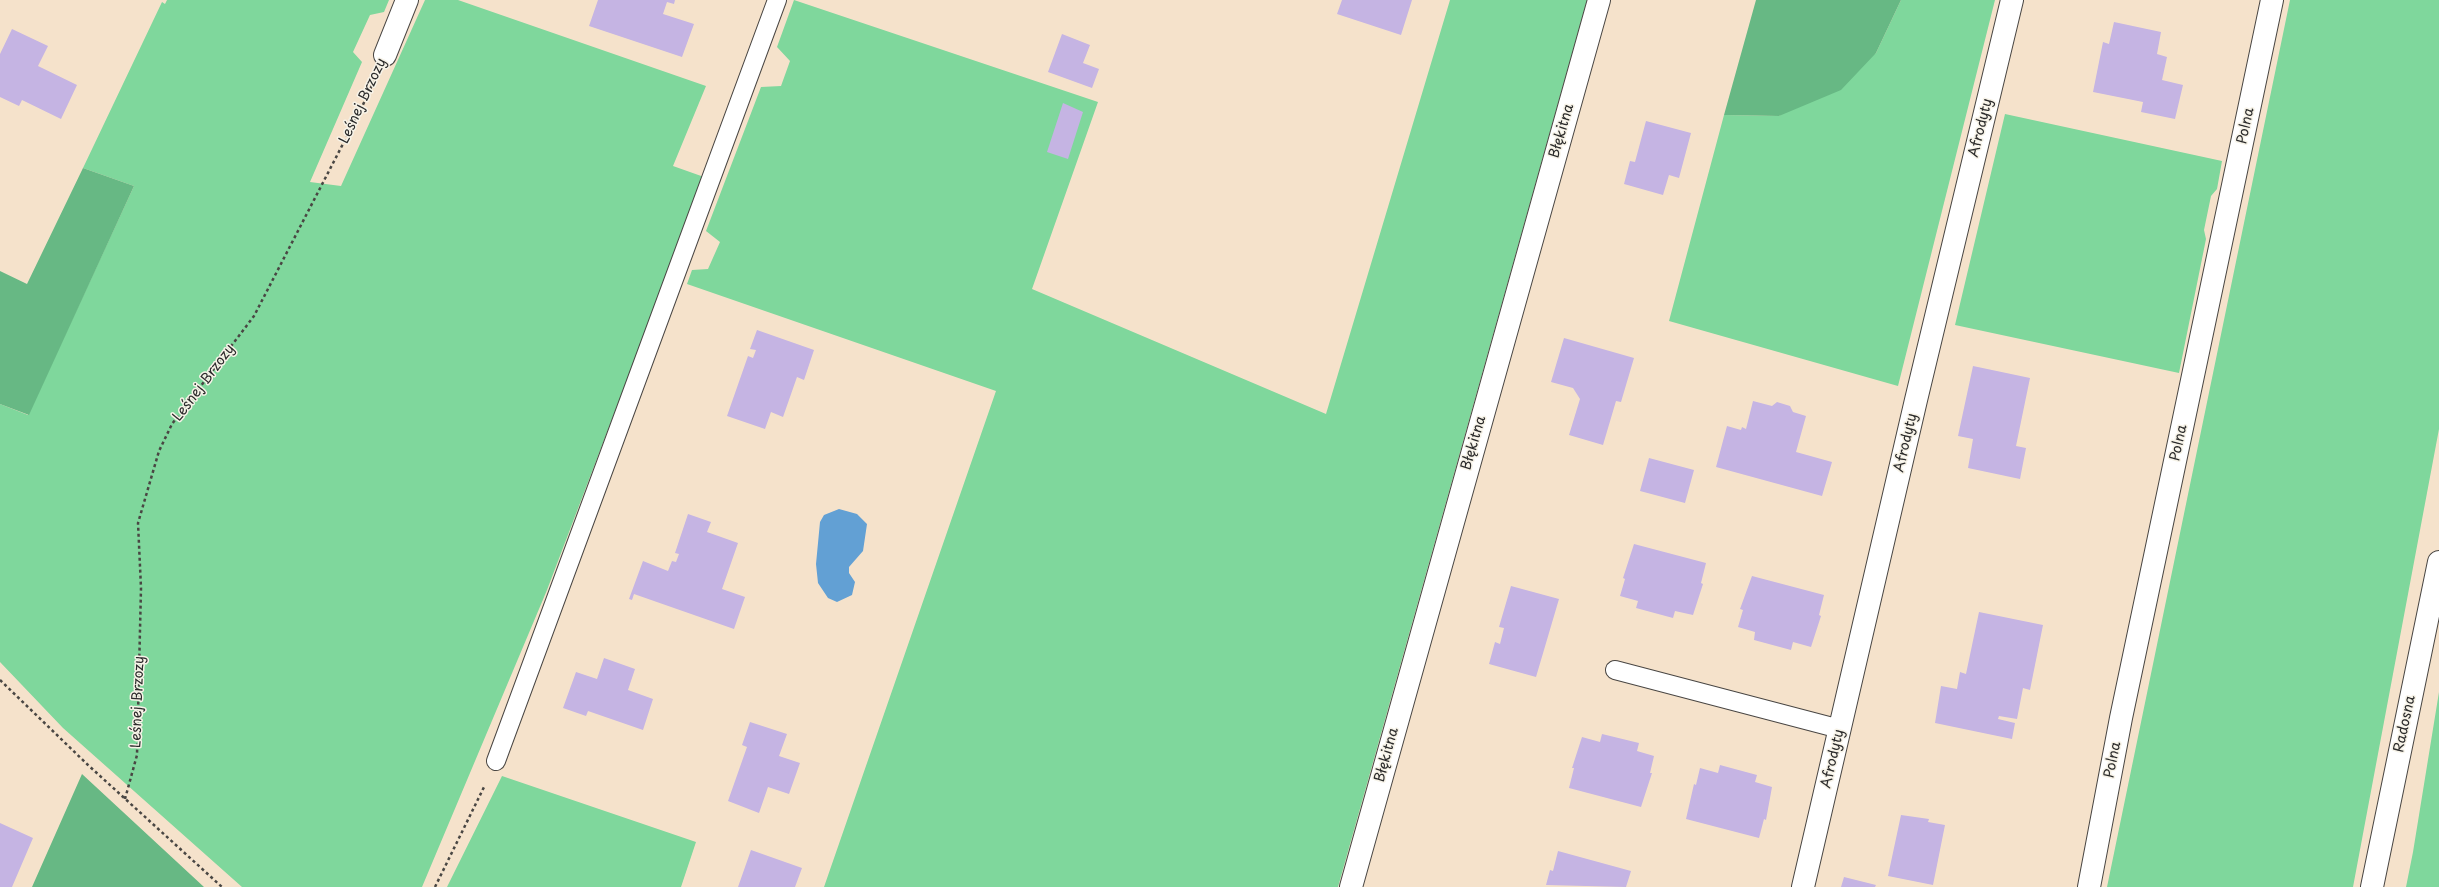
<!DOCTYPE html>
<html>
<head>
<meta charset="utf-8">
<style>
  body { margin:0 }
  canvas { display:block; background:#f5e2cb }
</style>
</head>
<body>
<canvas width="2439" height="887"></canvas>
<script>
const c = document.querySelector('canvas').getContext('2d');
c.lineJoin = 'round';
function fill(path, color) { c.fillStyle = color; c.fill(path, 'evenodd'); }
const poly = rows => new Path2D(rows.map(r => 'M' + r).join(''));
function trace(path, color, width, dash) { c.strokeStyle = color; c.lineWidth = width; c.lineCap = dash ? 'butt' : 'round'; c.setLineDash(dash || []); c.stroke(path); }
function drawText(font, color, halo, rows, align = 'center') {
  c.font = font + ' "Playpen Sans",sans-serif'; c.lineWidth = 3; c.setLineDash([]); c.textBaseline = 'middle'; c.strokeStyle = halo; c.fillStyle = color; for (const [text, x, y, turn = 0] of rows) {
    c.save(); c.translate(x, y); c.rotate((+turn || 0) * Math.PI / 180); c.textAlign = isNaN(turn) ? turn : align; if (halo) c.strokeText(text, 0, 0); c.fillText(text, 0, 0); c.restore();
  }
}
const green = poly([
  [167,0,389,0,384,12,370,15,353,52,362,62,310,182,341,186,425,0,458,0,706,86,673,166,704,177,547,590,422,887,242,887,63,728,0,662,0,404,28,415,134,186,83,168,162,2,165,4],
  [794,0,1098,102,1032,289,1326,414,1450,0,1587,0,1338,887,824,887,996,391,687,284,692,270,708,269,720,242,706,231,761,87,781,86,790,61,777,47],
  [1901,0,1995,0,1898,386,1669,321,1724,115,1779,116,1876,53],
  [2290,0,2439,0,2439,429,2353,887,2107,887],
  [2005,114,2222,161,2217,189,2211,196,2204,230,2206,239,2179,373,1955,325],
  [2439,692,2439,887,2406,887,2413,852],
  [502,776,696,842,681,887,447,887]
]);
const forest = poly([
  [1756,0,1901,0,1876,53,1841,90,1779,116,1724,115],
  [83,168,134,186,29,415,0,404,0,271,27,284],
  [82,774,204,887,32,887]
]);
const water = poly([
  [839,509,857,514,867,524,863,551,849,567,849,573,855,582,852,595,837,602,828,598,818,583,816,564,820,522,824,515]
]);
const building = poly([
  [598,0,675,0,674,4,667,2,663,14,694,24,682,57,589,26],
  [1342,0,1412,0,1401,35,1337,14],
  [2114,22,2161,32,2157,54,2167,57,2162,80,2183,85,2175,119,2141,112,2143,102,2093,92,2103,42,2109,44],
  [12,29,48,46,38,66,77,85,61,119,22,100,19,106,0,97,0,54],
  [1062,34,1090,45,1083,63,1099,69,1092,88,1048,72],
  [1063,103,1083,112,1068,159,1047,152],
  [1646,121,1691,133,1679,178,1669,175,1663,195,1624,184,1630,161,1635,162],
  [757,330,814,350,804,380,797,377,783,417,771,412,765,429,727,416,748,356,753,358,756,350,750,349],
  [1564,338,1634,358,1621,402,1616,401,1603,445,1569,435,1580,399,1573,388,1551,382],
  [1973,366,2030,378,2016,446,2026,448,2020,479,1968,468,1973,439,1958,436],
  [1753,401,1772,406,1777,402,1790,406,1793,412,1806,416,1796,452,1832,462,1822,496,1716,467,1727,426,1741,430,1742,427,1746,429],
  [1649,458,1694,470,1685,503,1640,491],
  [688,514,711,522,707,532,738,543,722,589,745,597,734,629,634,594,632,600,629,599,643,561,668,571,672,561,676,562,679,554,675,553],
  [1634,544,1706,563,1701,583,1703,584,1693,615,1675,611,1673,618,1636,608,1638,601,1620,596,1625,579,1623,578],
  [1752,576,1824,595,1819,615,1821,616,1811,647,1793,642,1791,650,1754,640,1755,632,1738,627,1743,610,1740,609],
  [1511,586,1559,599,1536,677,1489,664,1495,642,1500,644,1504,628,1499,627],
  [1979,612,2043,625,2030,690,2023,688,2017,719,1999,716,1998,719,2015,723,2012,739,1935,723,1941,686,1957,689,1960,672,1966,674],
  [604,658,635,669,628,690,653,699,643,730,588,711,586,716,563,708,576,672,597,679],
  [750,722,787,734,779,756,800,763,789,794,768,787,759,813,728,801,747,747,742,745],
  [1602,734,1639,743,1637,751,1654,756,1650,773,1652,773,1641,807,1569,788,1574,768,1572,768,1582,737,1600,742],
  [1720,765,1757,775,1755,782,1772,787,1766,820,1764,819,1759,838,1686,819,1694,784,1696,785,1700,768,1718,773],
  [1901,815,1929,819,1928,822,1945,825,1933,885,1888,876],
  [0,823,33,838,12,887,0,887],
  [751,850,802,868,795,887,738,887],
  [1558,851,1631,871,1626,887,1546,885,1550,870,1553,871],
  [1844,877,1876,885,1875,887,1841,887]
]);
const path = poly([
  [0,680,88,765,222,887],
  [125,799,137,755,141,588,138,523,159,451,172,424,254,316,361,109,374,81],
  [435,887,485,785]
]);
const service = poly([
  [1615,670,1840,729],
  [496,761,777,0]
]);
const minor = poly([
  [385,55,407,0],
  [1351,887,1599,0],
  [1803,887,1916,400,2012,0],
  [2089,887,2121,718,2272,0],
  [2372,887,2439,562]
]);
const streetNames = [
  ["Leśnej Brzozy",363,101,-65],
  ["Polna",2246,126,-78],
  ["Afrodyty",1981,128,-76],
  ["Błękitna",1562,131,-74],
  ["Leśnej Brzozy",204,383,-53],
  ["Błękitna",1474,443,-74],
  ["Afrodyty",1906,443,-77],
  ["Polna",2179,443,-78],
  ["Leśnej Brzozy",138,702,-88],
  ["Radosna",2405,724,-78],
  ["Błękitna",1387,755,-75],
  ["Afrodyty",1833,759,-77],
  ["Polna",2113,760,-79]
];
fill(green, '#7fd79c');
fill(forest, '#67b884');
fill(water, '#62a0d4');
fill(building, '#c5b4e3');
trace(service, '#494643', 20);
trace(minor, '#494643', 24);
trace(path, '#494643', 2.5, [3, 3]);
trace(service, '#fff', 18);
trace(minor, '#fff', 22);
drawText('14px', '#2b2b2b', '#f7f3e8', streetNames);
</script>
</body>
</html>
